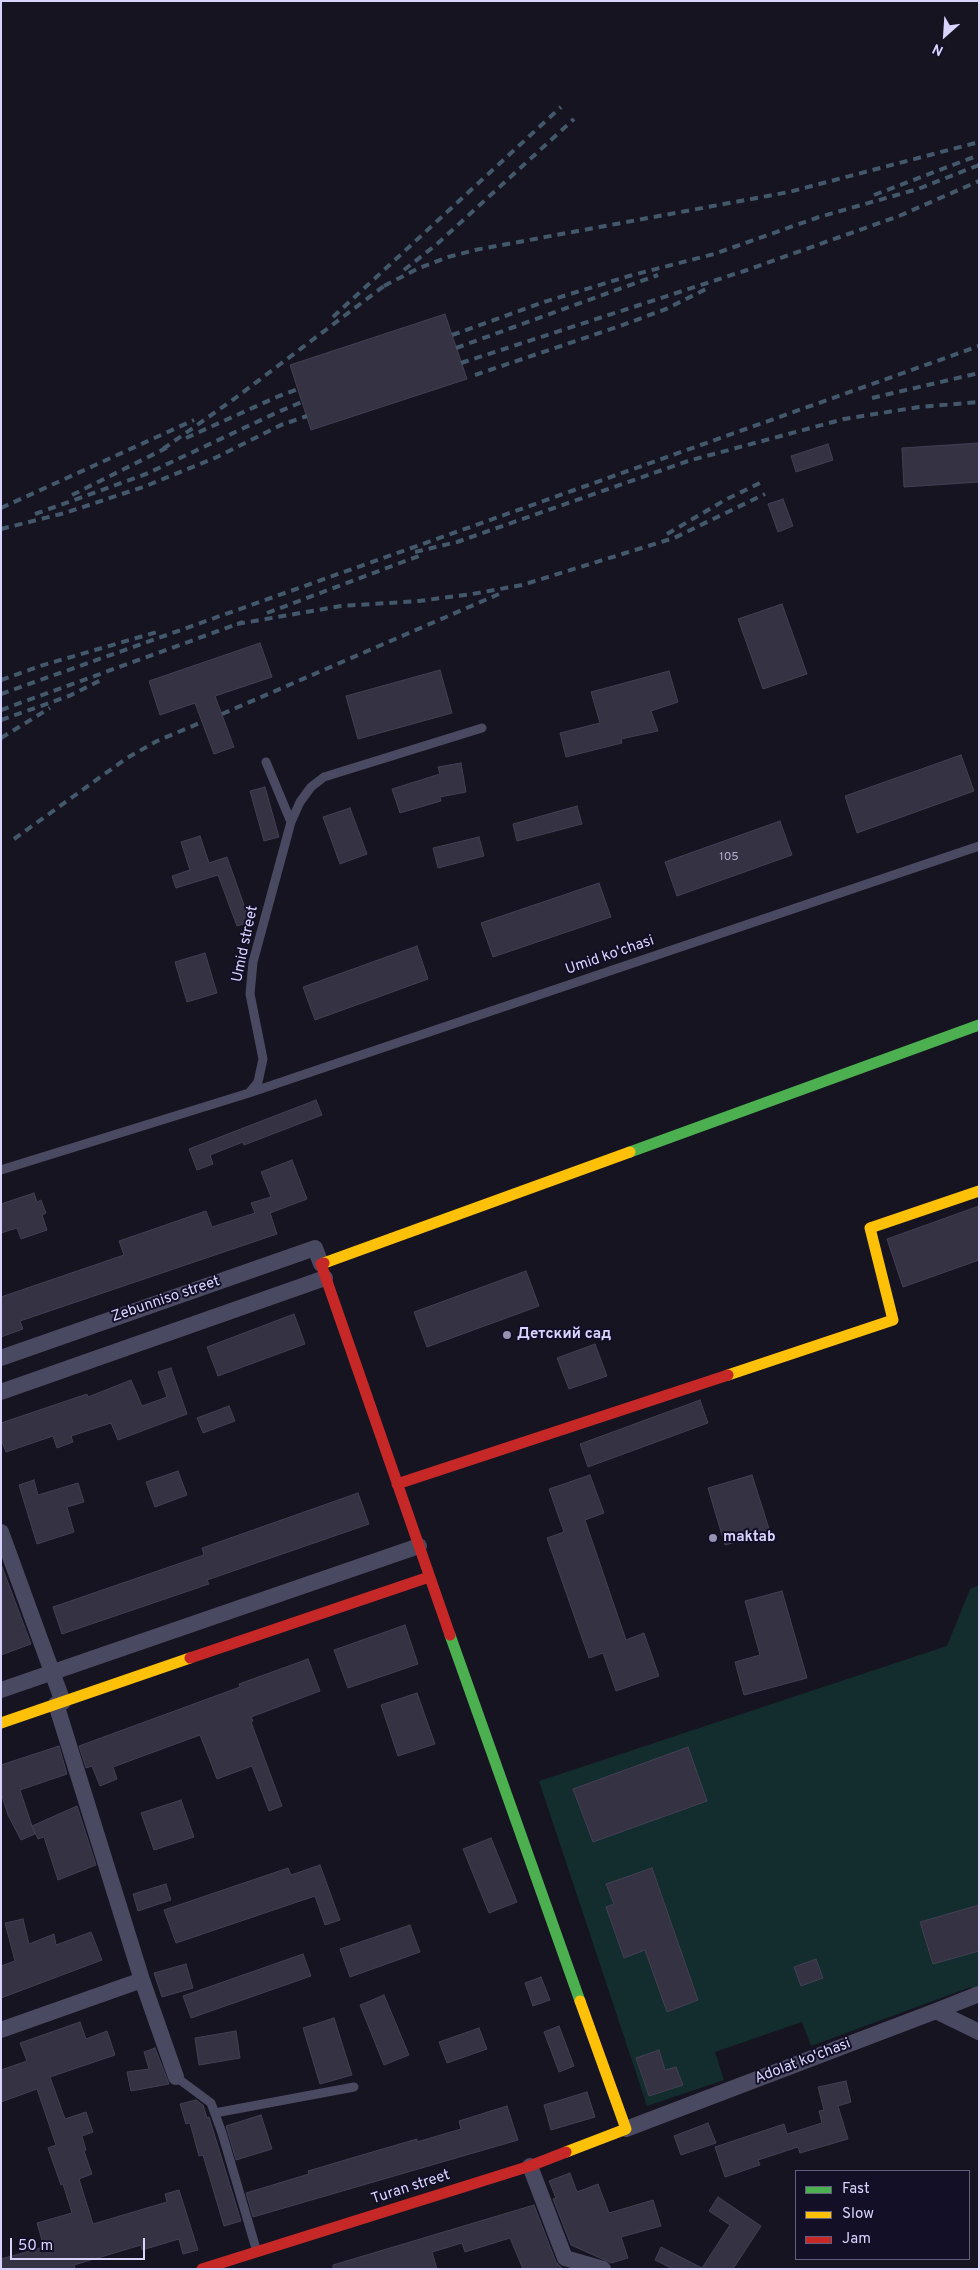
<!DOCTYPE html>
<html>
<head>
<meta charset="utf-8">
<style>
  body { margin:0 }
  #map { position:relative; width:980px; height:2270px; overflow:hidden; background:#161421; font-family:Overpass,sans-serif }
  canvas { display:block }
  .frame { position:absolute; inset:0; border:2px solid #d9d4ff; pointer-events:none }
  .legend { position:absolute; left:795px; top:2170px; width:175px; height:90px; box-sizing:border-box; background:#130f26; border:1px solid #625e7d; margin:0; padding:6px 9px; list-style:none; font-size:15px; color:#d9d4ff }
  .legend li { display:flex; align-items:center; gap:10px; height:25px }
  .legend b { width:25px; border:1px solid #625e7d }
  .north { position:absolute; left:920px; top:10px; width:50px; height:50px; -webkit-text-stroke:4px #130f26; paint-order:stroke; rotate:206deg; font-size:14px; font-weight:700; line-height:20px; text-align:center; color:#d9d4ff }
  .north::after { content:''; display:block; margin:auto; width:18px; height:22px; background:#d9d4ff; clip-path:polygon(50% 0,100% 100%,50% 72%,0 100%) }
  .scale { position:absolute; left:10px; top:2238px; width:135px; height:22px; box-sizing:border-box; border:2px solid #d9d4ff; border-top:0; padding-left:6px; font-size:15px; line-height:18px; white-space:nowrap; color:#d9d4ff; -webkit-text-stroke:4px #130f26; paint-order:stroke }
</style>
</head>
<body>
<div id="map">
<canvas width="980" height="2270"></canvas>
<div class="frame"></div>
<ul class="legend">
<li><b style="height:6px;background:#4caf50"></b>Fast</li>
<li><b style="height:6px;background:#ffc107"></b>Slow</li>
<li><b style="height:6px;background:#c62828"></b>Jam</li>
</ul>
<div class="north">N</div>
<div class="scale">50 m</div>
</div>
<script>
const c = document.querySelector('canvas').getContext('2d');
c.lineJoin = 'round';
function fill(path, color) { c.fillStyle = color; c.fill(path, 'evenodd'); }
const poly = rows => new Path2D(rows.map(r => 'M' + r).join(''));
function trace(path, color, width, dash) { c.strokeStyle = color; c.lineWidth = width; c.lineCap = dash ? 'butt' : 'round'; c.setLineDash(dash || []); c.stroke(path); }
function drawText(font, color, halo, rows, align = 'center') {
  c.font = font + ' Overpass,sans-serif'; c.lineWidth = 4; c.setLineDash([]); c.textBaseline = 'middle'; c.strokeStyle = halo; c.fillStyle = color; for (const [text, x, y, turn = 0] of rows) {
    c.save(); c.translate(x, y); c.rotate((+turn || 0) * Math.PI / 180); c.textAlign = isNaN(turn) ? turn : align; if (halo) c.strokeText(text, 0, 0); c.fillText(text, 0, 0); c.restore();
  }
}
const green = poly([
  [979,1585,979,2000,971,1987,811,2046,802,2022,715,2052,724,2080,647,2106,539,1781,947,1646,970,1589]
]);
const building = poly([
  [445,314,467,379,311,430,290,365,445,314],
  [979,443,979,482,904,487,902,448,979,443],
  [828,444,833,460,796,472,791,456,828,444],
  [783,499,793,526,778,532,768,504,783,499],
  [782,604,807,674,763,689,738,619,782,604],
  [260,643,272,677,215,696,234,747,214,754,195,703,160,715,149,681,260,643],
  [440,670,452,713,358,739,346,696,440,670],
  [669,671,678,702,651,711,658,731,621,739,622,743,566,757,560,733,600,723,591,692,669,671],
  [961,755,974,791,857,833,845,796,961,755],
  [461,763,466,792,440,797,441,801,400,813,392,789,440,774,438,767,461,763],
  [265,787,279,837,264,841,250,791,265,787],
  [577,806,582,824,517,841,513,824,577,806],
  [350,808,367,854,340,864,323,817,350,808],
  [780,821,792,855,677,896,665,862,780,821],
  [200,836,209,863,227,857,250,922,237,926,218,875,176,888,172,876,190,870,181,842,200,836],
  [479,837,484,856,438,868,433,848,479,837],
  [599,883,611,917,493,957,481,923,599,883],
  [417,946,428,979,315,1020,303,987,417,946],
  [205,953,217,993,187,1002,175,962,205,953],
  [316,1100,322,1115,244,1145,243,1142,210,1155,213,1164,197,1170,189,1149,316,1100],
  [292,1160,307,1199,270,1213,277,1234,20,1321,23,1329,1,1337,1,1297,124,1255,119,1241,206,1211,212,1227,255,1213,251,1203,271,1197,261,1172,292,1160],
  [34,1193,37,1202,41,1200,46,1213,42,1215,47,1230,21,1239,17,1228,1,1233,1,1204,34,1193],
  [979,1206,979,1260,903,1287,887,1239,979,1206],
  [526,1271,539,1306,427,1347,414,1312,526,1271],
  [294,1314,305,1344,218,1376,207,1347,294,1314],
  [595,1344,607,1376,569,1389,557,1358,595,1344],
  [171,1368,187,1414,118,1440,111,1423,71,1436,73,1442,57,1448,53,1436,6,1452,1,1439,1,1423,87,1394,88,1397,131,1380,142,1406,167,1397,158,1372,171,1368],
  [700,1400,708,1423,588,1467,580,1444,700,1400],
  [229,1406,235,1421,203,1433,197,1418,229,1406],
  [178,1471,187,1495,155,1507,146,1482,178,1471],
  [590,1475,604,1513,585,1520,626,1640,644,1633,659,1676,616,1691,603,1653,589,1658,547,1538,564,1532,549,1489,590,1475],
  [752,1475,770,1532,725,1545,708,1488,752,1475],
  [34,1480,38,1495,78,1483,84,1502,67,1507,74,1532,37,1544,19,1485,34,1480],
  [358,1493,369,1524,207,1580,209,1584,62,1634,53,1607,204,1555,202,1548,358,1493],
  [1,1564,31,1644,1,1655,1,1564],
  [782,1591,807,1678,744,1695,735,1662,760,1655,745,1601,782,1591],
  [405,1625,418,1664,348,1688,334,1650,405,1625],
  [308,1659,320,1691,251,1717,253,1721,251,1722,282,1806,269,1811,252,1766,217,1779,200,1735,113,1767,117,1779,100,1786,92,1766,86,1768,79,1746,240,1687,239,1684,308,1659],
  [417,1693,435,1744,398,1756,381,1705,417,1693],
  [59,1746,67,1774,20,1790,32,1826,77,1806,96,1865,58,1880,44,1837,38,1839,32,1826,35,1834,21,1840,8,1815,1,1793,1,1765,59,1746],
  [688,1747,707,1801,593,1842,573,1789,688,1747],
  [181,1800,194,1837,154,1850,141,1813,181,1800],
  [491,1838,517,1902,489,1913,463,1849,491,1838],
  [320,1865,340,1920,325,1925,315,1896,176,1943,164,1910,288,1868,291,1875,320,1865],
  [652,1868,698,2000,667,2012,645,1950,624,1958,606,1907,614,1904,606,1884,652,1868],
  [166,1884,171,1900,138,1911,133,1894,166,1884],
  [979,1905,979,1951,933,1964,920,1922,979,1905],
  [23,1919,29,1944,54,1934,56,1945,91,1932,102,1960,1,1998,1,1966,15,1961,5,1923,23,1919],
  [410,1925,420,1952,350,1977,340,1949,410,1925],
  [303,1954,311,1976,191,2018,183,1996,303,1954],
  [816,1959,823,1978,801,1986,794,1967,816,1959],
  [186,1964,193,1988,162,1997,154,1973,186,1964],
  [541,1977,550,2000,533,2006,525,1983,541,1977],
  [384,1995,409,2055,384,2065,360,2005,384,1995],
  [334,2018,352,2075,320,2084,303,2028,334,2018],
  [80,2022,86,2039,107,2031,115,2055,50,2077,65,2119,86,2112,93,2132,82,2136,86,2150,84,2151,92,2174,79,2179,93,2224,167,2202,165,2194,179,2190,198,2250,183,2254,179,2239,142,2250,141,2245,74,2265,75,2269,1,2269,1,2259,44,2247,37,2223,72,2213,63,2184,61,2185,48,2148,56,2145,37,2089,1,2102,1,2070,27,2061,20,2043,80,2022],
  [559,2026,574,2066,559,2072,544,2032,559,2026],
  [479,2028,487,2049,447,2063,439,2042,479,2028],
  [236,2031,240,2058,199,2065,195,2038,236,2031],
  [155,2048,169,2084,131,2091,127,2072,149,2069,144,2052,155,2048],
  [659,2050,665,2070,676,2067,683,2085,649,2096,636,2058,659,2050],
  [846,2081,851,2102,838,2106,848,2139,800,2153,798,2147,758,2160,760,2165,725,2177,715,2147,784,2124,787,2134,822,2123,819,2111,824,2110,818,2087,846,2081],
  [587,2092,595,2117,551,2130,544,2105,587,2092],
  [196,2100,203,2105,207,2118,209,2117,241,2221,224,2226,203,2155,199,2156,190,2123,186,2124,180,2104,196,2100],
  [507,2106,518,2140,253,2217,246,2193,309,2174,308,2171,362,2155,417,2139,417,2142,461,2129,459,2121,507,2106],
  [261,2115,272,2149,236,2160,226,2126,261,2115],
  [708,2123,716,2143,681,2155,674,2136,708,2123],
  [570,2173,577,2192,598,2184,609,2213,653,2200,661,2226,621,2237,628,2258,611,2263,571,2245,553,2199,556,2198,549,2181,570,2173],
  [718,2197,761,2226,733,2269,673,2269,655,2260,661,2247,702,2268,730,2225,709,2211,718,2197],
  [534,2205,556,2262,563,2269,523,2269,510,2238,465,2252,462,2243,432,2252,437,2269,333,2269,333,2265,534,2205]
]);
const lane = poly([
  [266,762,291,822],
  [249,1093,979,846],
  [1,1170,249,1093,258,1082,263,1059,250,994,253,962,291,822,300,802,311,787,324,777,482,728],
  [176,2077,211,2103,222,2133,257,2252],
  [215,2113,354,2087]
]);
const street = poly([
  [1,1358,315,1248,321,1264],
  [1,1392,325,1278],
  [1,1532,63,1702],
  [1,1690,419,1546],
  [56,1704,142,1980,176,2077],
  [936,2011,979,1994],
  [1,2030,142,1980],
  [626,2129,936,2011,979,2032],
  [530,2166,565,2258,603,2269]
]);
const fast = poly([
  [630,1152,979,1025],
  [450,1635,580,2001]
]);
const slow = poly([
  [324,1263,630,1152],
  [728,1375,893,1320,870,1228,979,1191],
  [1,1723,190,1658],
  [566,2152,626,2129,580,2001]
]);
const jam = poly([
  [324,1263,321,1264,450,1635],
  [397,1484,728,1375],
  [190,1658,429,1577],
  [202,2269,530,2166,566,2152]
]);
const rail = poly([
  [874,195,979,155],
  [404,270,437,244,574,119],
  [384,286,417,269,448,257,475,250,789,192,979,142],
  [333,317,561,107],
  [452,335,544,302,629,276,714,254,819,217,918,189,979,165],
  [456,348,658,275],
  [461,363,744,271,899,216,979,181],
  [475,375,620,326,666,309,708,288],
  [872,398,979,373],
  [186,438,279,396,298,389],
  [163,449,234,399,388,283],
  [72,495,168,447],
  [1,508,194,420],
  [35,514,146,474,278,412,302,402],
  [1,529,65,513,146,486,217,457,281,425,307,416],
  [667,534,725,500,760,483],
  [415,552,457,542,688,461,844,419,919,407,979,402],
  [267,613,424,554],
  [237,624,341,606,419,601,472,594,522,585,674,538,765,494],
  [1,680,40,666,157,632],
  [1,694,979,346],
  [1,710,243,622],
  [222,714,499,594],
  [1,720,69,696,103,679],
  [1,738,50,708],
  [14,839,127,758,157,741,202,722]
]);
const markers = [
  [507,1335,5,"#9591b1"],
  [713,1538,5,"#9591b1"]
];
const numberNames = [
  ["105",729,858]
];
const streetNames = [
  ["Umid street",246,944,-78],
  ["Umid ko'chasi",610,956,-19],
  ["Zebunniso street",166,1300,-19],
  ["Adolat ko'chasi",803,2062,-21],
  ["Turan street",411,2188,-18]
];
const poiNames = [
  ["Детский сад",517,1335],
  ["maktab",723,1538]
];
fill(green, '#132c2d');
fill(building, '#343243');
trace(building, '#433f54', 1);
trace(lane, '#4a4962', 9);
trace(street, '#4a4962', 16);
trace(fast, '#4caf50', 11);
trace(slow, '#ffc107', 11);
trace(jam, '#c62828', 11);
trace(rail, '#43596b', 4, [8, 6]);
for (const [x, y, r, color] of markers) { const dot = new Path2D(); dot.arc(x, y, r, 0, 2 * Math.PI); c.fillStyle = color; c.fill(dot); trace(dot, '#130f26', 2); }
drawText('12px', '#b0acd0', null, numberNames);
drawText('15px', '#d9d4ff', '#130f26', streetNames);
drawText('bold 15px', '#d9d4ff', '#130f26', poiNames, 'left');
</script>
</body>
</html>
